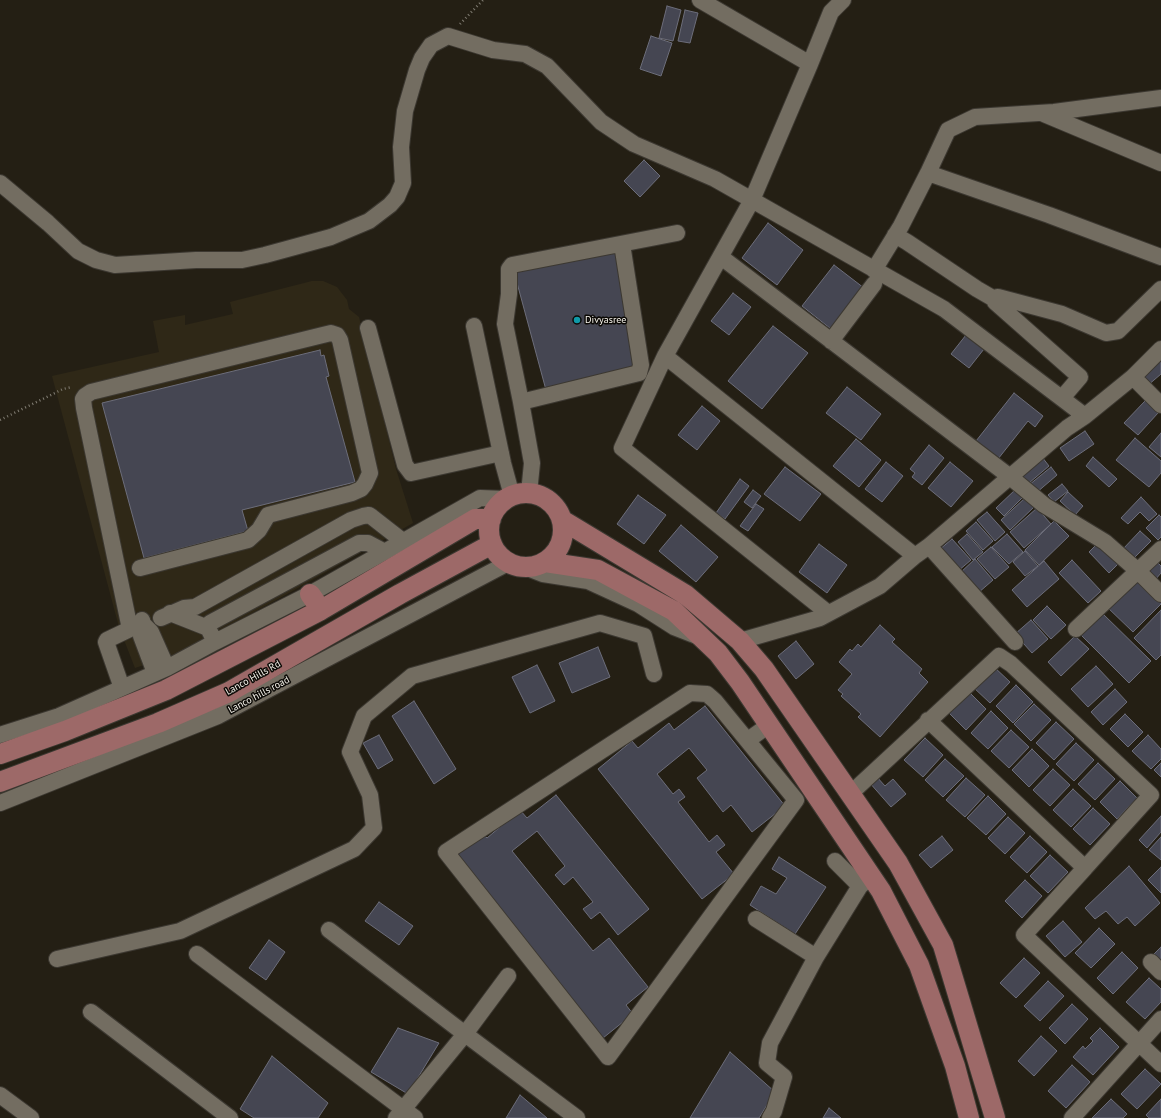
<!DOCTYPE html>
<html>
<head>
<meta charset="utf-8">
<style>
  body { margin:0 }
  canvas { display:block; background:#241f14 }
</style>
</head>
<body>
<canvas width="1161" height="1118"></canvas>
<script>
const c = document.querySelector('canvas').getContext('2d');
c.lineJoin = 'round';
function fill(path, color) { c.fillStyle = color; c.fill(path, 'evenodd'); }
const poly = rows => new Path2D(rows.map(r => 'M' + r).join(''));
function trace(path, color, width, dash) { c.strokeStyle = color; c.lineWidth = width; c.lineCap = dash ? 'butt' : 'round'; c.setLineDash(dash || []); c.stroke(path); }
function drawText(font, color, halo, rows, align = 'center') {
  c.font = font + ' "PT Sans",sans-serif'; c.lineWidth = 3; c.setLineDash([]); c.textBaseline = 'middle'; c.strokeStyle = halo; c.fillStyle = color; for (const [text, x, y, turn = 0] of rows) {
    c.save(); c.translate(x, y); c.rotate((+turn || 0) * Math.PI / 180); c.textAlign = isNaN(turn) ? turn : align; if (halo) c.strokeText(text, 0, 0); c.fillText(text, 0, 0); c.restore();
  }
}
const built = poly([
  [312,281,323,281,337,287,347,300,349,309,359,317,396,469,413,523,280,598,176,654,135,668,119,627,52,376,159,352,153,321,185,315,185,325,233,314,230,302]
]);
const building = poly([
  [667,6,681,10,673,41,659,38,667,6],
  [685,10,698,13,690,43,678,41,685,10],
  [651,36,672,43,661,76,640,69,651,36],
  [644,160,660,176,640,197,624,181,644,160],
  [768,223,803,250,777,285,742,258,768,223],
  [616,253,635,371,546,390,513,268,616,253],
  [834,265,864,288,831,329,802,306,834,265],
  [733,293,751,307,729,335,711,321,733,293],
  [773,326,808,353,762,409,728,381,773,326],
  [966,335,984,349,969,368,951,354,966,335],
  [320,350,321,356,324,355,329,376,326,377,355,482,242,510,248,531,144,558,102,403,320,350],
  [1161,361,1161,374,1147,386,1141,379,1161,361],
  [847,387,881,414,861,440,826,413,847,387],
  [1014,393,1043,416,1035,427,1028,421,998,459,976,441,1014,393],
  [1145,401,1158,413,1138,435,1124,423,1145,401],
  [702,406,720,421,697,450,678,435,702,406],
  [1085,431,1094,444,1069,461,1060,448,1085,431],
  [1161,433,1161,457,1149,447,1161,433],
  [1135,438,1161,461,1161,473,1149,487,1116,460,1135,438],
  [856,439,881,460,859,487,833,466,856,439],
  [929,445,944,458,922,485,912,477,915,473,910,469,929,445],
  [1042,457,1049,466,1029,483,1021,474,1042,457],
  [1093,457,1117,479,1109,487,1086,466,1093,457],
  [886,462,903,476,882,502,865,489,886,462],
  [950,462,973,481,951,507,928,488,950,462],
  [785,467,821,494,800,521,764,494,785,467],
  [1051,467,1057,475,1036,493,1029,485,1051,467],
  [740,479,749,486,725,519,716,513,740,479],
  [1062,484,1068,491,1054,502,1048,495,1062,484],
  [1016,489,1023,497,1004,516,996,508,1016,489],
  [753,490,761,496,752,508,744,502,753,490],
  [1068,492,1083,506,1075,515,1060,501,1068,492],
  [638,495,666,515,644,544,617,524,638,495],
  [1141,497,1157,514,1149,521,1140,512,1128,524,1121,518,1141,497],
  [1025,498,1034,507,1010,530,1001,520,1025,498],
  [756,504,764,509,748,531,740,526,756,504],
  [1037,508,1051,524,1024,548,1010,532,1037,508],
  [987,512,1005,532,995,541,977,520,987,512],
  [1159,515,1161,517,1161,537,1158,540,1146,528,1159,515],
  [1054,521,1069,536,1039,565,1025,550,1054,521],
  [976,522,993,541,983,550,966,531,976,522],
  [681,525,718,557,696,582,659,551,681,525],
  [1140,531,1151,541,1133,559,1123,549,1140,531],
  [967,534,983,552,973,560,958,542,967,534],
  [1007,534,1023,552,1009,564,992,547,1007,534],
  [952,539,971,560,958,571,939,550,952,539],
  [1099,542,1119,563,1109,573,1089,552,1099,542],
  [819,544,847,565,827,593,799,572,819,544],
  [991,547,1009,567,995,579,977,559,991,547],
  [1025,551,1038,566,1025,576,1013,562,1025,551],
  [975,559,993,580,978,593,960,573,975,559],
  [1154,559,1161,566,1161,573,1155,580,1144,570,1154,559],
  [1072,560,1101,591,1088,603,1059,573,1072,560],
  [1044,561,1059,579,1027,607,1012,590,1044,561],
  [1136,576,1161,601,1161,604,1133,632,1106,606,1136,576],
  [1047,606,1066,625,1051,639,1033,620,1047,606],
  [1161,610,1161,655,1156,660,1134,638,1161,610],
  [1101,612,1151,661,1129,683,1080,634,1101,612],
  [1031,620,1048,639,1032,653,1015,634,1031,620],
  [880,625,895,639,892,642,922,669,919,673,928,682,880,737,858,717,861,714,841,696,843,694,838,690,852,674,839,662,850,649,852,651,858,644,861,647,880,625],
  [1075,636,1089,649,1061,676,1048,662,1075,636],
  [796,641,814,664,796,679,778,656,796,641],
  [598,647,610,677,572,693,559,663,598,647],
  [537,665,555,701,530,713,512,677,537,665],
  [993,666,1010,682,990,703,973,687,993,666],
  [1096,666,1113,684,1088,707,1071,689,1096,666],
  [1016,685,1033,702,1013,723,996,706,1016,685],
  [1115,689,1127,702,1103,725,1091,712,1115,689],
  [969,692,986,709,966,730,949,713,969,692],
  [414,701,456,769,434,784,392,716,414,701],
  [1034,704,1051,720,1031,741,1014,724,1034,704],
  [705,706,785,806,752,832,731,805,723,812,697,778,707,770,689,748,657,774,673,794,679,789,685,797,678,802,709,842,717,835,725,845,716,852,734,874,702,899,598,769,632,741,638,748,669,723,674,730,705,706],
  [991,711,1008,728,988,749,971,733,991,711],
  [1125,714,1143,732,1128,747,1110,729,1125,714],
  [1056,722,1074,739,1054,760,1036,743,1056,722],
  [1011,730,1029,747,1009,768,991,751,1011,730],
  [379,735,393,760,378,769,363,743,379,735],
  [1148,735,1161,749,1161,759,1151,769,1132,751,1148,735],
  [925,738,943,755,923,777,904,760,925,738],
  [1076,743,1094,760,1074,781,1056,764,1076,743],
  [1032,749,1049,766,1029,787,1012,770,1032,749],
  [945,759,964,776,943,797,925,780,945,759],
  [1098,763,1115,779,1095,800,1078,784,1098,763],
  [1161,763,1161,777,1154,770,1161,763],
  [1053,769,1070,785,1050,806,1033,790,1053,769],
  [876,776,885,786,893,779,906,794,891,807,869,782,876,776],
  [966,778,985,795,965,817,946,800,966,778],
  [1120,781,1137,798,1117,819,1100,802,1120,781],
  [1073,789,1091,806,1071,827,1053,810,1073,789],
  [556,795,649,909,618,935,600,912,591,919,583,909,593,902,573,877,564,885,555,875,565,866,537,831,512,851,593,951,609,938,648,987,626,1005,633,1014,603,1038,454,854,481,832,487,838,520,810,527,818,556,795],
  [988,796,1006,814,986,835,967,818,988,796],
  [1093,808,1110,824,1090,845,1073,829,1093,808],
  [1161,816,1161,832,1147,848,1139,840,1161,816],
  [1008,817,1025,833,1005,854,988,838,1008,817],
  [942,836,953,850,931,868,919,855,942,836],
  [1030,836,1047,852,1027,873,1010,857,1030,836],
  [1161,837,1161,860,1149,850,1161,837],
  [1050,855,1068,872,1048,893,1030,876,1050,855],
  [779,857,826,887,795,934,750,905,761,886,776,894,787,878,772,869,779,857],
  [1129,866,1160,903,1135,926,1127,917,1118,924,1106,911,1095,919,1085,908,1129,866],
  [1161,867,1161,893,1148,880,1161,867],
  [1025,880,1042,896,1022,918,1005,901,1025,880],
  [379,902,413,926,399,945,365,921,379,902],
  [1063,921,1082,942,1065,957,1046,936,1063,921],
  [1099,928,1115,944,1091,968,1075,953,1099,928],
  [269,940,285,952,266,980,249,968,269,940],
  [1161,947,1161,965,1152,956,1161,947],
  [1122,952,1138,968,1113,994,1097,978,1122,952],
  [1024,958,1040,973,1016,998,1000,983,1024,958],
  [1149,978,1161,989,1161,1002,1145,1019,1126,1002,1149,978],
  [1048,981,1064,996,1040,1021,1024,1006,1048,981],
  [1072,1004,1088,1019,1065,1044,1049,1028,1072,1004],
  [398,1028,439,1043,408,1094,371,1072,398,1028],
  [1100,1028,1119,1047,1093,1075,1073,1057,1083,1046,1085,1049,1093,1041,1090,1038,1100,1028],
  [1041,1036,1057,1051,1034,1076,1018,1061,1041,1036],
  [730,1052,775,1092,759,1118,690,1118,730,1052],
  [272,1056,328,1103,318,1118,254,1118,240,1109,272,1056],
  [1072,1065,1090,1082,1066,1108,1048,1091,1072,1065],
  [1145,1069,1161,1084,1137,1109,1121,1094,1145,1069],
  [520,1095,547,1118,506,1118,520,1095],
  [1111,1099,1127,1114,1123,1118,1092,1118,1111,1099],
  [1161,1099,1161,1118,1149,1118,1146,1115,1161,1099],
  [829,1108,841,1118,823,1118,829,1108]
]);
const path = poly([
  [460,24,483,0],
  [0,420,63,389,72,387]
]);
const minor = poly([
  [700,0,810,64],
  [1044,114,1161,163],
  [928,173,1049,215,1161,257],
  [0,183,48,223,78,251,96,260,115,265,196,260,242,260,265,255,331,237,369,221,390,205,397,197,403,183,401,147,405,111,417,70,422,58,431,45,448,36,493,50,525,54,547,66,601,122,634,144,715,179,944,309,1085,416],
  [895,235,907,242,977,289,996,300],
  [721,257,1009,476,1044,505,1105,542,1138,571,1161,594],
  [874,270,901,226,928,173,948,130,975,117,1054,112,1161,98],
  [474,326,503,463,512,496],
  [368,328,405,465,411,473,501,453],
  [831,341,874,284],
  [665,356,915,556],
  [1133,377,1161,405],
  [1062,398,1080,377,995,302,998,297,1062,314,1106,333,1118,331,1161,289],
  [521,402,639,373,641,365,622,244],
  [529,493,532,463,521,402,505,324,509,294,509,269,512,265,677,233],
  [929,546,1015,642],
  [525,567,543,574,588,581,638,604,674,627,697,636],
  [170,613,208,628],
  [828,613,622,448,665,356,752,200,810,64,831,12,843,0],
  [161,618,184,608,195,607,351,520,363,516,369,515,372,517,404,542],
  [142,620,143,624,141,636,155,673],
  [130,629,84,408,83,399,85,396,91,392,331,333,337,335,340,340,370,473,365,484,361,489,352,493,268,515,259,530,248,540,140,568],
  [1076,629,1161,549],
  [740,641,820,618,880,586,915,556,929,546,1067,428,1085,416,1133,377,1161,349],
  [215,642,208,628,210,623,359,543,368,543,385,552],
  [122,688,106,642,107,640,130,629,143,624,151,632,167,668],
  [690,693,707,694,715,701,796,800,608,1057,446,852,690,693],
  [928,720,1085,868,1024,935,1161,1064],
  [0,735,59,716,167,668,215,642,310,594,480,498,506,499],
  [748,740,769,725],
  [850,794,999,656,1011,664,1151,795,1085,868],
  [0,803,218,716,508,563],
  [835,861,860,886],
  [756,919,816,957],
  [329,930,465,1034,577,1118],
  [197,954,415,1118],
  [57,959,180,931,354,849,374,828,370,795,350,752,364,716,412,676,600,623,644,636,654,674],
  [1151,962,1161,972],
  [91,1012,230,1118],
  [0,1095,31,1118],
  [396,1118,465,1034,508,976],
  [770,1118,774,1111,784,1077,767,1063,770,1043,816,957,860,886,871,877],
  [1072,1118,1161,1019]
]);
const major = poly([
  '489 530a37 37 0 1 1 74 0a37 37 0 1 1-74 0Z',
  [562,520,686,595,740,641,764,669,898,863,943,945,995,1118],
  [545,562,598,570,674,611,718,653,740,682,881,891,919,965,955,1066,969,1118],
  [310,594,321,610],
  [0,754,65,731,166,690,321,610,475,519,491,519],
  [0,782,158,723,229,692,400,594,492,544]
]);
const markers = [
  [577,320,4,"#0f9aa8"]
];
const poiNames = [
  ["Divyasree",585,320]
];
const streetNames = [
  ["Lanco Hills Rd",253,678,-29],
  ["Lanco hills road",259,695,-28]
];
fill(built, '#2f2817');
fill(building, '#454652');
trace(building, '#6c6d7a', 1);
trace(minor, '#3c3831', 18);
trace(major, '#3c3831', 22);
trace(path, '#817d73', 2.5, [1, 3]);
trace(minor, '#736d61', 16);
trace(major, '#9d6968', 20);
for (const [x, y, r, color] of markers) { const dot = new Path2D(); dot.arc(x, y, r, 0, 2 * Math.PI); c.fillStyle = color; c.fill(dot); trace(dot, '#0b0905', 1.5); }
drawText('10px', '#f7f4ec', '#0b0905', poiNames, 'left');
drawText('10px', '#f7f4ec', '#0b0905', streetNames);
</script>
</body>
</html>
